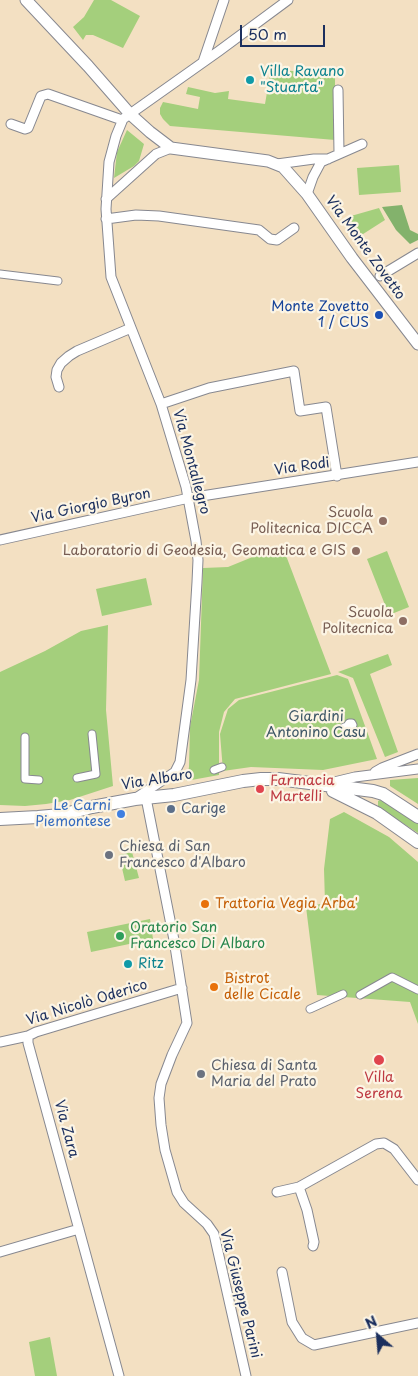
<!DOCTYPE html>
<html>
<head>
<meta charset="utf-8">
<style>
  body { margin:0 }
  #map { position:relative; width:418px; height:1376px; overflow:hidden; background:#f3e0c2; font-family:"Playpen Sans",sans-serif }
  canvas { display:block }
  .north { position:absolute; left:353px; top:1311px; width:50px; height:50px; -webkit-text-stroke:4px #fcf5e5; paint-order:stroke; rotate:333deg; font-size:14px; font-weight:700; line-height:20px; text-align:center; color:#1b2f5e }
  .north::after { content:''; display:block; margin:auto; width:18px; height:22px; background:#1b2f5e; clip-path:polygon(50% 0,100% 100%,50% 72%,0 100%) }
  .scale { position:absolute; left:240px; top:25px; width:85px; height:22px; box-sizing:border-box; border:2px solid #1b2f5e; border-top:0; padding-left:6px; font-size:15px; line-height:18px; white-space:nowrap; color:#1b2f5e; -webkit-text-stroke:4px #fcf5e5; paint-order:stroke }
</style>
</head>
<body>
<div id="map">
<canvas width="418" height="1376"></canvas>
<div class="north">N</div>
<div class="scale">50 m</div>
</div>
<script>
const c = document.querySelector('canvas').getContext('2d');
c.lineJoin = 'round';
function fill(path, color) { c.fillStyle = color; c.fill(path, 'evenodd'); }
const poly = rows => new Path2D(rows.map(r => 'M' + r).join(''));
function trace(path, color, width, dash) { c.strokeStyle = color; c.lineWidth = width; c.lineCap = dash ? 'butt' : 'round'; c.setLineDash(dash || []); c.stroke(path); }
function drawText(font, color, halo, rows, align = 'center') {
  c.font = font + ' "Playpen Sans",sans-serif'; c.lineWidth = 4.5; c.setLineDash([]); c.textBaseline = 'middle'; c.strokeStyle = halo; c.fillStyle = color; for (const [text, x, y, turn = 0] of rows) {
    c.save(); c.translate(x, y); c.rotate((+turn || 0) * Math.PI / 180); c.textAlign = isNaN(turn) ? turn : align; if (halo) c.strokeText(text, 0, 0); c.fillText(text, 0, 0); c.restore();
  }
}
const green = poly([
  [94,0,111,0,140,16,123,48,93,35,86,35,83,40,73,27,84,17],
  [271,69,335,75,335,140,170,126,163,119,160,114,160,108,163,102,198,109,200,97,186,94,188,87,215,93,229,91,228,99,265,104],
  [127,130,144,144,139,161,134,166,114,178,117,152],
  [399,165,401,192,359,195,357,168],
  [379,208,385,220,360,236,354,231,350,223,351,216],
  [282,545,331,674,235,699,224,712,219,732,219,775,186,781,189,767,190,727,199,680,203,568,228,567],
  [387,551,409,607,389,615,367,559],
  [146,578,152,605,102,616,96,589],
  [108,625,106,710,113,786,70,800,46,804,25,806,0,805,0,672,45,651,81,631],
  [388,654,392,665,370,674,398,752,385,757,353,678,338,672],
  [337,675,348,679,377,759,323,770,251,767,223,771,220,734,228,709,239,700],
  [418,778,418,804,390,786,390,780],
  [380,800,393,806,418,824,418,833,378,807,378,801],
  [344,812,389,837,418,862,418,1024,410,1002,317,995,306,907,325,903,324,869,330,819],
  [132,852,139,878,125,881,119,855],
  [150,919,153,939,91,952,87,932],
  [50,1337,57,1376,35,1376,29,1342]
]);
const forest = poly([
  [402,205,410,230,418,234,418,240,410,244,396,230,382,207]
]);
const pedestrian = poly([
  [0,274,58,281],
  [344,727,347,726,349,723,352,723,353,725,351,728,347,726],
  [25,737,25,779,39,780],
  [214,770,222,767],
  [77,778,96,774,92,734],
  [360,995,392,977,418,990],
  [310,1009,343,994]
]);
const minor = poly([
  [203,62,224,0],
  [338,90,339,153],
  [11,124,25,129,28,128,41,96,48,94,122,120],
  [277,164,314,159,328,159],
  [307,194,313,177,321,162,362,144],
  [106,199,156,154,171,148],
  [106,219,136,215,159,216,259,230,270,239,277,240,294,228],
  [380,276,418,253],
  [59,387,56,377,57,370,61,363,69,356,77,351,131,328],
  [161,404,209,388,294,371,300,411,326,407,337,476],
  [0,540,189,498,418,462],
  [375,772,382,768,418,754],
  [330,783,355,777,418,769],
  [136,798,175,772,180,762,191,680,197,582,198,560,196,541,186,487,161,404,111,277,106,209,109,162,116,136,123,119,219,51,288,0],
  [146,798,174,940,187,1023,172,1055,161,1084,159,1098,161,1125,165,1150,177,1192,184,1203,207,1224,214,1234,246,1376],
  [28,1036,28,1043,119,1376],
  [0,1042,28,1036,36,1032,182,988],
  [277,1192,299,1187],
  [313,1246,314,1242,307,1210,299,1187,376,1144,384,1143,394,1149,418,1180],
  [0,1252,79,1229],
  [282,1272,292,1322,302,1338,314,1345,418,1323]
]);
const tertiary = poly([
  [26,0,88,66,130,114,150,132,171,148,268,161,283,167,307,194,352,258,418,344]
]);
const secondary = poly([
  [333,791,377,813,418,842],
  [0,819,38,817,61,815,92,807,135,799,174,795,243,781,261,779,278,779,373,791,383,794,418,817]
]);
const markers = [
  [250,80,5,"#0f9aa8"],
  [379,315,5,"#1a4fb4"],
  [383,521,5,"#8d6e63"],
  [356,551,5,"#8d6e63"],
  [403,621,5,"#8d6e63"],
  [260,789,5,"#e0444e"],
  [171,809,5,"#5c6f8a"],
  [121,814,5,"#3f7fe0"],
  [109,855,5,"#6b7280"],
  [205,904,5,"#e8710a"],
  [120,936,5,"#2e9e5b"],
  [128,964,5,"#0f9aa8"],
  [214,987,5,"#e8710a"],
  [379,1060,6,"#e0444e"],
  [201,1074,5,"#6b7280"]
];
const cultureNames = [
  ["Villa Ravano",260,72],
  ["\"Stuarta\"",260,88],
  ["Ritz",138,964]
];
const streetNames = [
  ["Via Monte Zovetto",365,248,54],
  ["Via Montallegro",191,462,75],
  ["Via Rodi",302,467,-8],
  ["Via Giorgio Byron",91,506,-12],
  ["Via Albaro",157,780,-9],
  ["Via Nicolò Oderico",87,1003,-17],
  ["Via Zara",66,1129,75],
  ["Via Giuseppe Parini",240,1294,76]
];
const transitNames = [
  ["Monte Zovetto",369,307],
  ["1 / CUS",369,323]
];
const educationNames = [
  ["Scuola",373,513],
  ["Politecnica DICCA",373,529],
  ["Laboratorio di Geodesia, Geomatica e GIS",346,551],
  ["Scuola",393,613],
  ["Politecnica",393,629]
];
const parkNames = [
  ["Giardini",316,717],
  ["Antonino Casu",316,733]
];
const healthNames = [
  ["Farmacia",270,781],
  ["Martelli",270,797],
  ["Villa",379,1078,"center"],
  ["Serena",379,1094,"center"]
];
const shopNames = [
  ["Le Carni",111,806],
  ["Piemontese",111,822]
];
const serviceNames = [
  ["Carige",181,809]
];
const worshipNames = [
  ["Chiesa di San",119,847],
  ["Francesco d'Albaro",119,863],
  ["Chiesa di Santa",211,1066],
  ["Maria del Prato",211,1082]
];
const foodNames = [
  ["Trattoria Vegia Arba'",215,904],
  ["Bistrot",224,979],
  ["delle Cicale",224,995]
];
const leisureNames = [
  ["Oratorio San",130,928],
  ["Francesco Di Albaro",130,944]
];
fill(green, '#a4cf7c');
fill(forest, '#83b26c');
trace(pedestrian, '#878890', 9);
trace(minor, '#878890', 11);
trace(tertiary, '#878890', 13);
trace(secondary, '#878890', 14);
trace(pedestrian, '#fff', 7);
trace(minor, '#fff', 9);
trace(tertiary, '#fff', 11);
trace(secondary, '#fff', 12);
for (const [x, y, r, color] of markers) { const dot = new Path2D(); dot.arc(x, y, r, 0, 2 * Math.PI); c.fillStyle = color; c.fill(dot); trace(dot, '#fcf5e5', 2); }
drawText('14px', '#0d838f', '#fcf5e5', cultureNames, 'left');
drawText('14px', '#1b2f5e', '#fcf5e5', streetNames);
drawText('14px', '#164399', '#fcf5e5', transitNames, 'right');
drawText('14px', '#785e54', '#fcf5e5', educationNames, 'right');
drawText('14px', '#3d5766', '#fcf5e5', parkNames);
drawText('14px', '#be3a42', '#fcf5e5', healthNames, 'left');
drawText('14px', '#366cbe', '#fcf5e5', shopNames, 'right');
drawText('14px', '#4e5e75', '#fcf5e5', serviceNames, 'left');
drawText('14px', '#5b616d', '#fcf5e5', worshipNames, 'left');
drawText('14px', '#c56008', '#fcf5e5', foodNames, 'left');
drawText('14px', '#27864d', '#fcf5e5', leisureNames, 'left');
</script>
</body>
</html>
